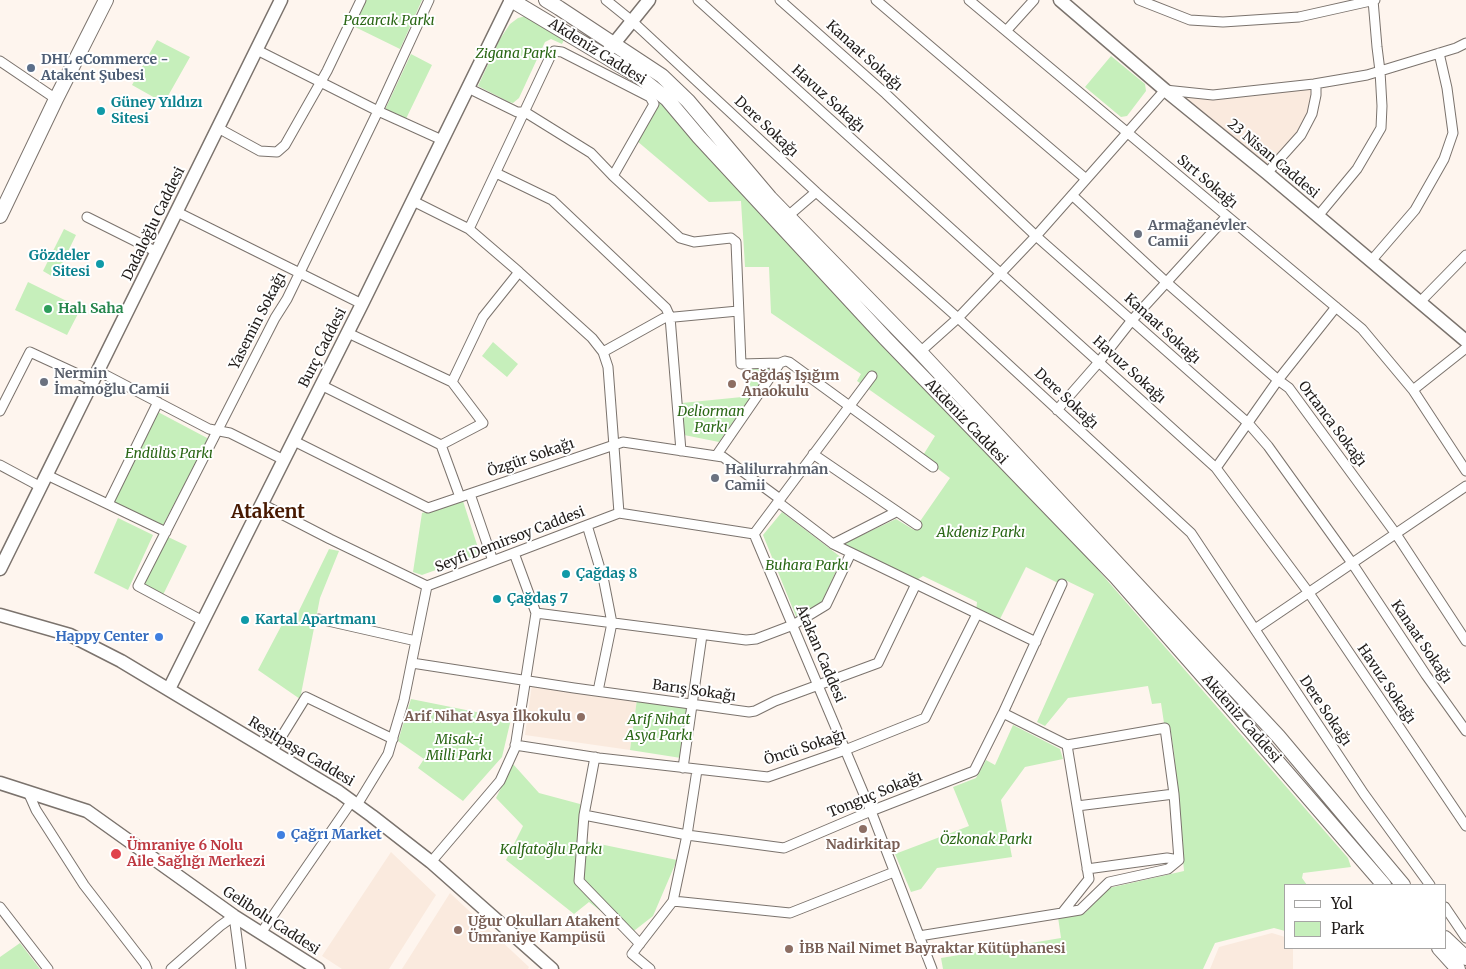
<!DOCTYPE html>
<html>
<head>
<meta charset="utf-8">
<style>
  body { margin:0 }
  #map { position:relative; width:1466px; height:969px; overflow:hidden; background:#fef5ee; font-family:Merriweather,serif }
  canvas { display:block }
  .legend { position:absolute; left:1284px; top:884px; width:162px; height:65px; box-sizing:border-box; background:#fff; border:1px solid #a6a5a4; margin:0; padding:6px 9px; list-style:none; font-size:15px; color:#211d1b }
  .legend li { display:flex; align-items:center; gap:10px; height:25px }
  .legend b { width:25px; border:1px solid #a6a5a4 }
</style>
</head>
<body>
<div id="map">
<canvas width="1466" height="969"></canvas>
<ul class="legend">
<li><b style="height:6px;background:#fff"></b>Yol</li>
<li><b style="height:14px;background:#c6efbb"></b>Park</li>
</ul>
</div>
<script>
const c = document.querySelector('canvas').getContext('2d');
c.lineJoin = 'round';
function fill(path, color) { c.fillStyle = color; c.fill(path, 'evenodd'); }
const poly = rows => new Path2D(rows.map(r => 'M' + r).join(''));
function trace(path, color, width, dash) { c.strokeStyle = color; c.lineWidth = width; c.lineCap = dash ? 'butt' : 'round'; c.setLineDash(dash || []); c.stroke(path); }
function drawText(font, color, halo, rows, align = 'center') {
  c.font = font + ' Merriweather,serif'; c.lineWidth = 4; c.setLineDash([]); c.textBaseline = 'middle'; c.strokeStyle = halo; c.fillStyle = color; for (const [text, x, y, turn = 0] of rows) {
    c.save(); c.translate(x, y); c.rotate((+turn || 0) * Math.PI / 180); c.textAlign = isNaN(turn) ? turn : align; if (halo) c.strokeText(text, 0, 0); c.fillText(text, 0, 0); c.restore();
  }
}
const built = poly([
  [1318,87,1313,115,1272,172,1175,94],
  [532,684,637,699,630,750,525,735],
  [391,852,436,895,389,969,342,969,322,956],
  [450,893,529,967,528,969,402,969],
  [1272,933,1285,937,1285,948,1293,948,1293,969,1210,969,1219,947]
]);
const green = poly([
  [366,0,422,0,400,49,353,26],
  [526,16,566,35,562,44,551,39,545,42,519,98,513,103,509,102,478,86,500,39,510,24,518,18],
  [157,40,190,57,164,103,132,85],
  [411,54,432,65,403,125,383,114],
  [1111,56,1145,84,1146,91,1127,116,1121,117,1085,87],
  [658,100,668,103,892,352,1086,556,1348,858,1351,867,1303,873,1302,878,1307,885,1285,885,1285,931,1274,928,1215,943,1203,969,943,969,941,958,1061,938,1058,917,1085,913,1109,888,1184,871,1174,753,1170,726,1164,723,1161,703,1152,704,1148,686,1068,698,1045,726,1037,722,1094,594,1063,579,1058,583,1026,567,998,623,976,612,977,602,923,576,915,581,841,545,896,519,914,530,950,478,922,457,935,436,857,381,861,374,771,313,769,267,745,267,741,201,709,202,637,141],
  [64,229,76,235,55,278,43,271],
  [28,282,81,308,67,335,15,310],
  [493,342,518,364,507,377,482,356],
  [751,369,771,369,719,442,684,435,682,403,742,397],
  [158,412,209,439,163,525,114,502],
  [463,501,480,554,422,575,413,572,422,513],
  [782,512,842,558,822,602,797,619,763,535],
  [118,518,153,535,128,590,94,573],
  [164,535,187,546,161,599,139,584],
  [329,549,339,551,320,598,300,699,258,670,287,615,295,619],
  [411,699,511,719,502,757,463,801,418,768,424,759,398,741],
  [637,699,688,707,681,758,630,750],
  [1013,725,1060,749,1063,759,1025,767,1001,800,1012,857,937,868,921,889,911,892,895,854,969,826,953,787,976,778,986,760,995,765],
  [513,764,539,793,580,804,588,821,585,841,677,860,653,916,630,934,589,902,574,914,506,860,523,826,496,798],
  [20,943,40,969,0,969,0,957]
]);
const street = poly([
  [606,0,632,21,816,192,958,318,1191,533,1364,794,1430,885],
  [698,0,1216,468,1309,593,1466,826],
  [780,0,886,94,1036,236,1248,423,1268,446,1352,563,1426,675,1466,731],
  [876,0,1086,179],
  [969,0,1362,329,1413,390,1466,471],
  [1139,0,1190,20,1223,22,1299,17,1375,0],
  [1006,31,1034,0],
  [257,50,378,111,442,140],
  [0,61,56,99],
  [468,88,517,112,525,112,591,153,613,176,680,238,694,242,731,238,736,242,741,364,780,363,785,361,789,362,933,467],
  [218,128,260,151,277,152,285,145,327,71,361,0],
  [496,173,552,200,666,308,670,317,681,451],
  [1267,173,1301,135,1312,114,1316,95,1316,84],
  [1072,195,1166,282,1278,380,1289,388,1396,534,1466,641],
  [413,201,469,229,519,272,592,338,603,352,608,367,619,513],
  [177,212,362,304],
  [788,216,816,192],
  [1318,216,1357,169,1381,128,1382,106,1380,71,1377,47,1373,0],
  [87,217,157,252],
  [469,229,551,55,554,51,562,52,650,97,654,104,613,176],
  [1371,261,1415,210,1444,159,1453,133,1447,88,1439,53],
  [1420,302,1466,255],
  [348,333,452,382,483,423,441,445,460,497],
  [603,352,664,318,738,311],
  [920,352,958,318,1036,236,1165,90,1213,95,1314,84,1367,75,1456,48,1466,43],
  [98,371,209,429,230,433,284,460],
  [452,382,483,317,519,272],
  [321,385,441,445],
  [1413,390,1466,348],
  [1057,410,1099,362,1132,320,1227,216],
  [0,411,30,352,93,381],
  [294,441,428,508,623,442,723,457,780,499],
  [813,454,917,525],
  [716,456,780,363],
  [0,465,41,487],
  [1216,468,1278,380,1336,307],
  [47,475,166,532],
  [470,494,493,561],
  [778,502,833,544,1036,642],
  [108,504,158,402],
  [262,504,330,539,427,586,619,513,754,534],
  [587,525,604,582,612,623,598,691],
  [754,534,871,811,932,969],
  [754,534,872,376],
  [833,544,896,512],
  [536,613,746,640,756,639,793,625,826,605,851,553],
  [319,619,416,641],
  [203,621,138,586,275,318,287,299,378,111,429,0],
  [1255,629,1466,486],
  [412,663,574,688,749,712,755,711,775,701,878,663,916,584],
  [1003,713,1067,745],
  [515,745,599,758,768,777,845,750,925,718,977,614],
  [1067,745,1165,728,1174,794,1179,860],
  [272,752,306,697,393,739],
  [595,757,584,815,579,881,640,944],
  [683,768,702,635],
  [28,792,36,810,84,885,145,964,147,969],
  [357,805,388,754,404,700,427,586],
  [1077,806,1174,794],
  [584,815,687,835,784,848,871,811,974,771,1003,713,1062,584],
  [431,862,500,781,515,748,536,613,514,553],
  [673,901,790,913,894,872],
  [0,907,48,969],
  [1445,907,1466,938],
  [1062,913,1080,910,1109,882,1168,869,1179,860,1167,858,1087,869],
  [261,933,352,801],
  [919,936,1062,913,1089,879,1067,745],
  [171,969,220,926,234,916,241,969],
  [650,969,632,954,673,901,687,835,697,770]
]);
const secondary = poly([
  [1060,0,1165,90,1267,173,1466,341],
  [608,51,649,0],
  [0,569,281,0],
  [0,615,70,635,121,661,339,792,372,816,431,862,552,969],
  [169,689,203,621,362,304,511,0],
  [0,783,87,811,234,916,318,969]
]);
const primary = poly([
  [511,0,638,76,667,99,699,137,886,339,1116,577,1231,708,1384,885],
  [546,0,559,8,662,76,688,101,770,198,920,352,1278,736,1403,885],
  [0,216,56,99,106,0],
  [1445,938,1466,958],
  [1439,948,1458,969]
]);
const markers = [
  [31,68,5,"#5c6f8a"],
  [101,111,5,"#0f9aa8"],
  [1138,234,5,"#6b7280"],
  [100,264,5,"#0f9aa8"],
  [48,309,5,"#2e9e5b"],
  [44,382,5,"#6b7280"],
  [732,384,5,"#8d6e63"],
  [715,478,5,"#6b7280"],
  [566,574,5,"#0f9aa8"],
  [497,599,5,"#0f9aa8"],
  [245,620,5,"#0f9aa8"],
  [159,637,5,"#3f7fe0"],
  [581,717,5,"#8d6e63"],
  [863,829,5,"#8d6e63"],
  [281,835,5,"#3f7fe0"],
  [116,854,6,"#e0444e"],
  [458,930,5,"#8d6e63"],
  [789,949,5,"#8d6e63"]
];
const parkNames = [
  ["Pazarcık Parkı",389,21],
  ["Zigana Parkı",516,54],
  ["Deliorman",711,412],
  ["Parkı",711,428],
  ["Endülüs Parkı",169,454],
  ["Akdeniz Parkı",981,533],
  ["Buhara Parkı",807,566],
  ["Arif Nihat",659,720],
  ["Asya Parkı",659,736],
  ["Misak-i",459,740],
  ["Milli Parkı",459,756],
  ["Özkonak Parkı",986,840],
  ["Kalfatoğlu Parkı",551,850]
];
const streetNames = [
  ["Akdeniz Caddesi",597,52,32],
  ["Kanaat Sokağı",864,56,42],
  ["Havuz Sokağı",828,99,42],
  ["Dere Sokağı",766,127,43],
  ["23 Nisan Caddesi",1273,159,40],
  ["Sırt Sokağı",1207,182,40],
  ["Dadaloğlu Caddesi",154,224,-64],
  ["Yasemin Sokağı",258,321,-63],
  ["Kanaat Sokağı",1162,329,42],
  ["Burç Caddesi",323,348,-63],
  ["Havuz Sokağı",1129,370,42],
  ["Dere Sokağı",1066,399,43],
  ["Akdeniz Caddesi",966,422,46],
  ["Ortanca Sokağı",1332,424,53],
  ["Özgür Sokağı",531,458,-19],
  ["Seyfi Demirsoy Caddesi",510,540,-21],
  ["Kanaat Sokağı",1421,642,56],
  ["Atakan Caddesi",820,654,67],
  ["Havuz Sokağı",1386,684,56],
  ["Barış Sokağı",694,691,8],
  ["Dere Sokağı",1325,711,56],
  ["Akdeniz Caddesi",1241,719,49],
  ["Öncü Sokağı",805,748,-18],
  ["Reşitpaşa Caddesi",301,752,31],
  ["Tonguç Sokağı",875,795,-22],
  ["Gelibolu Caddesi",271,921,33]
];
const serviceNames = [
  ["DHL eCommerce -",41,60],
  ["Atakent Şubesi",41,76]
];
const cultureNames = [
  ["Güney Yıldızı",111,103],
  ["Sitesi",111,119],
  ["Gözdeler",90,256,"right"],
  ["Sitesi",90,272,"right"],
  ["Çağdaş 8",576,574],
  ["Çağdaş 7",507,599],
  ["Kartal Apartmanı",255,620]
];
const worshipNames = [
  ["Armağanevler",1148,226],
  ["Camii",1148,242],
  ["Nermin",54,374],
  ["İmamoğlu Camii",54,390],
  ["Halilurrahman",725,470],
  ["Camii",725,486]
];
const leisureNames = [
  ["Halı Saha",58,309]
];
const educationNames = [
  ["Çağdaş Işığım",742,376],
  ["Anaokulu",742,392],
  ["Arif Nihat Asya İlkokulu",571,717,"right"],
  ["Nadirkitap",863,845,"center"],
  ["Uğur Okulları Atakent",468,922],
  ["Ümraniye Kampüsü",468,938],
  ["İBB Nail Nimet Bayraktar Kütüphanesi",799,949]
];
const shopNames = [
  ["Happy Center",149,637],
  ["Çağrı Market",291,835,"left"]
];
const healthNames = [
  ["Ümraniye 6 Nolu",127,846],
  ["Aile Sağlığı Merkezi",127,862]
];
const districtNames = [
  ["Atakent",268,513]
];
fill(built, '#faeade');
fill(green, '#c6efbb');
trace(street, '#7b736d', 11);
trace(secondary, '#7b736d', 15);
trace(primary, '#7b736d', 16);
trace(street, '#fff', 9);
trace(secondary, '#fff', 12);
trace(primary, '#fff', 14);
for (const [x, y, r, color] of markers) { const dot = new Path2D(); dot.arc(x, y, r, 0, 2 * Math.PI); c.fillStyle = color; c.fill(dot); trace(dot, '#fff', 2); }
drawText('italic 14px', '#2a6715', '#fff', parkNames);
drawText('14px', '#211d1b', '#fff', streetNames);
drawText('bold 14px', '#4e5e75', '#fff', serviceNames, 'left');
drawText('bold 14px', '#0d838f', '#fff', cultureNames, 'left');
drawText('bold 14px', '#5b616d', '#fff', worshipNames, 'left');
drawText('bold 14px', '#27864d', '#fff', leisureNames, 'left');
drawText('bold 14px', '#785e54', '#fff', educationNames, 'left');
drawText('bold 14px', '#366cbe', '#fff', shopNames, 'right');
drawText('bold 14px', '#be3a42', '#fff', healthNames, 'left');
drawText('bold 19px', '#481901', '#fff', districtNames);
</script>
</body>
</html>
